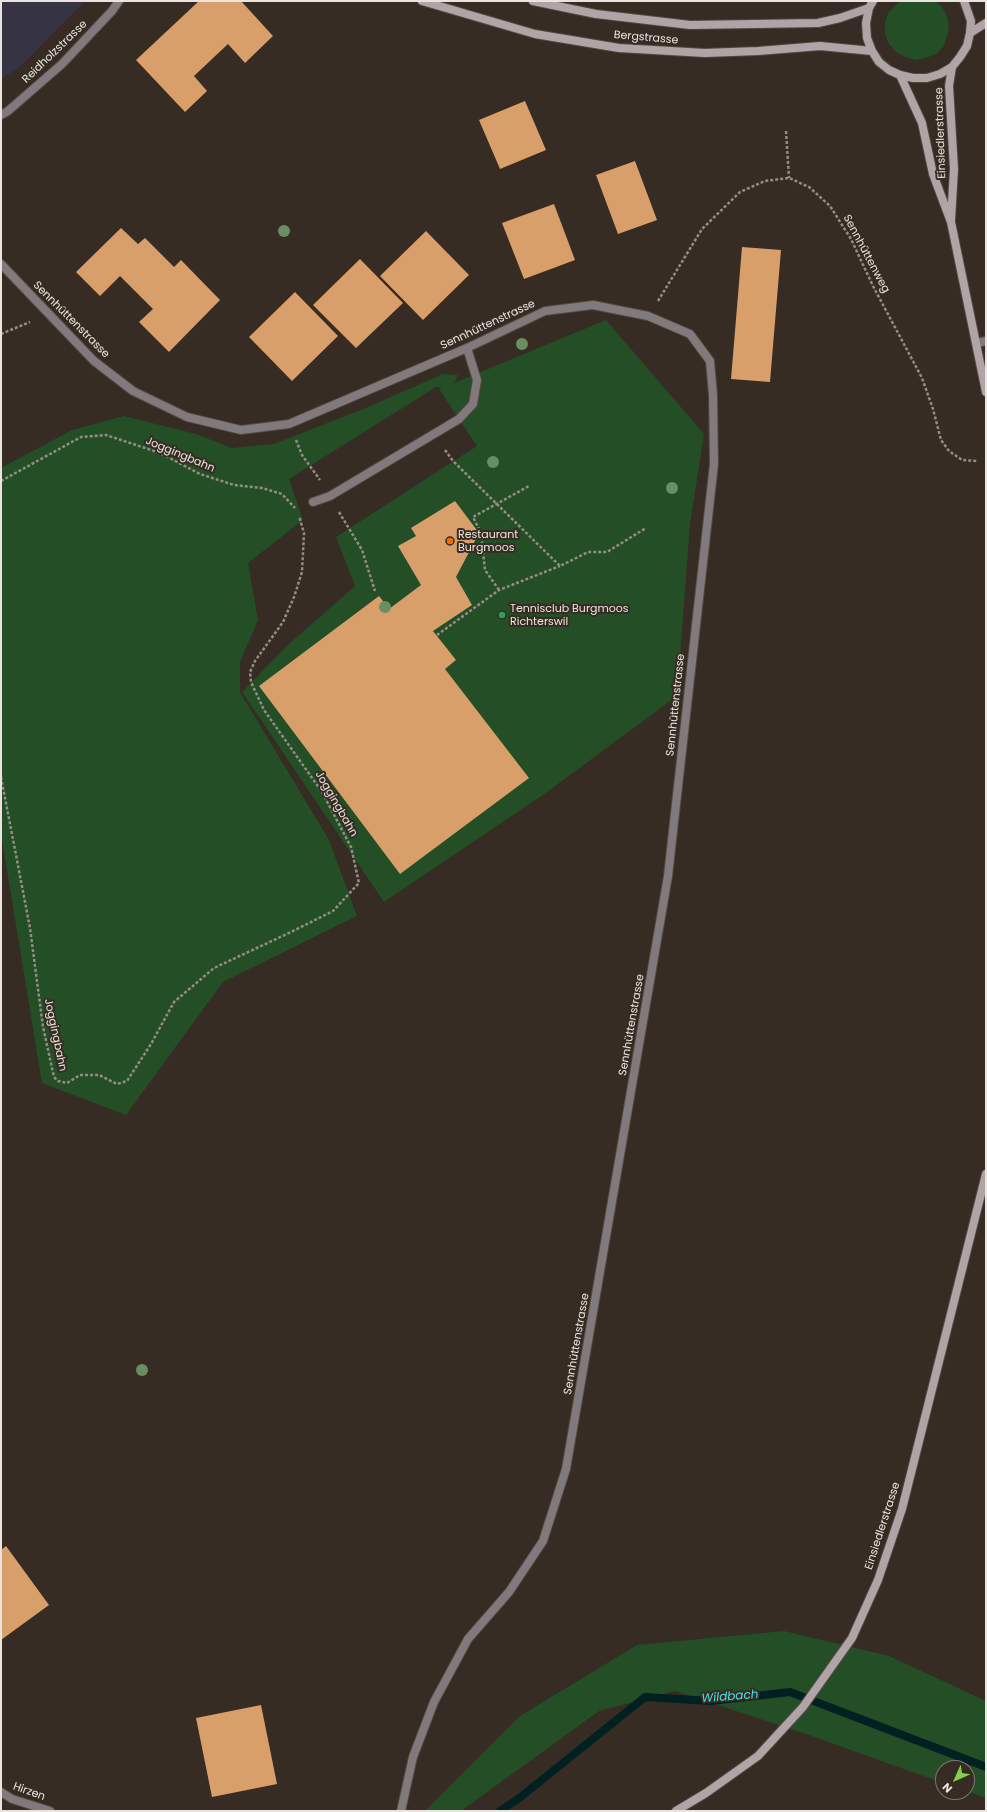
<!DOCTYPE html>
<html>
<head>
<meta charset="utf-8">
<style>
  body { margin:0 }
  #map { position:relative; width:987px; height:1812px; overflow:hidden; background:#362c23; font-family:Poppins,sans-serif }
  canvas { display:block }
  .frame { position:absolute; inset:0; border:2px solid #ebe4de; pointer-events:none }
  .north { position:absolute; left:935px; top:1760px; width:40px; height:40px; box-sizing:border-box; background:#362c23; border:1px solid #7e766e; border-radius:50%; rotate:225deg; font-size:11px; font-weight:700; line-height:16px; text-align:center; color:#ebe4de }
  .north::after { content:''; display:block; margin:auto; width:14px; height:18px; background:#86cf4c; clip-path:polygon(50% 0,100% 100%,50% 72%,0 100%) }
</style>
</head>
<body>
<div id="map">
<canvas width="987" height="1812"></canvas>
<div class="frame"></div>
<div class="north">N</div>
</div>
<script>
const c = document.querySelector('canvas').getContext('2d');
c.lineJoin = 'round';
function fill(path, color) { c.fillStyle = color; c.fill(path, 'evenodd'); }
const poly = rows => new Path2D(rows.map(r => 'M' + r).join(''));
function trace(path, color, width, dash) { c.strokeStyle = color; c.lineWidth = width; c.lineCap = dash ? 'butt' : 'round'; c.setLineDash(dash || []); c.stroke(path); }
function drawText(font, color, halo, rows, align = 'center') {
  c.font = font + ' Poppins,sans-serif'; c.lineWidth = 4; c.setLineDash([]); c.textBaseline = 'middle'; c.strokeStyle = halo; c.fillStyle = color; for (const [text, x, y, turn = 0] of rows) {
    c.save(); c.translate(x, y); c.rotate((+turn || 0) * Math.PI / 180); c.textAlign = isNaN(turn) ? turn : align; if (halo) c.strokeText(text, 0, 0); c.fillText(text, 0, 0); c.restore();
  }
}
const education = poly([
  [1,1,85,1,20,67,1,79]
]);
const green = poly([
  [900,1,935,1,942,7,947,16,949,27,947,37,943,47,936,54,926,58,916,60,905,57,896,52,889,44,885,34,885,23,888,13],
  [606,320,704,434,690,524,677,696,547,792,384,902,242,692,289,644,355,586,336,537,477,446,439,389,442,387,436,387,289,479,303,520,248,563,258,620,240,662,240,692,329,840,357,916,223,982,126,1115,42,1083,1,834,1,468,72,430,124,416,196,434,232,448,274,444,368,407,443,374,458,375,454,383],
  [784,1631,889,1656,986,1701,986,1798,967,1791,967,1768,943,1768,943,1783,806,1734,675,1691,599,1711,461,1811,425,1811,520,1716,637,1645]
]);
const stream = poly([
  [500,1811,518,1799,645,1697,711,1701,790,1692,986,1767]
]);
const building = poly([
  [199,1,241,1,273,36,245,63,228,44,194,76,207,91,185,112,136,60],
  [525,101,546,150,500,169,479,120],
  [635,161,657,220,618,234,596,175],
  [554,204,575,260,524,279,502,223],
  [121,228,138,244,145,238,174,267,181,260,220,300,169,352,139,322,153,309,120,276,100,296,76,272],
  [426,231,469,275,423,320,380,276],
  [742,247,781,250,770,382,731,379],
  [360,259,403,303,356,348,313,305],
  [295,292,338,336,292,381,249,337],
  [455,501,479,533,456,577,472,605,433,631,456,660,445,669,529,778,400,874,259,686,379,596,389,609,421,585,398,546,416,536,411,528],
  [6,1546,49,1605,1,1640,1,1550],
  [261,1705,277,1784,212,1797,196,1718]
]);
const path = poly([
  [786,131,789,178],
  [658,301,702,229,740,192,765,181,789,178,809,187,830,206,851,239,873,286,922,378,933,409,941,440,949,451,962,460,977,461],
  [1,334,30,322],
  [296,440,302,455,320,480],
  [445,450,453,461,560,566,588,552,607,552,646,528],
  [1,481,81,437,106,435,160,453,200,474,234,485,262,488,282,494,295,508],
  [339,512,362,550,375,591],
  [499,590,485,570,481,533,473,517,529,486],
  [437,635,499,590,560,566],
  [1,777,30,928,43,1027,54,1077,58,1081,67,1083,80,1075,99,1075,117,1084,127,1081,151,1044,174,1002,214,968,291,932,333,911,359,883,351,847,322,792,264,710,251,682,250,672,255,661,283,622,294,597,302,572,304,533,299,516]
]);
const lane = poly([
  [313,502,330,496,459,419,473,404,477,380,467,348]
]);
const street = poly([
  [1,115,8,111,62,64,112,11,119,1],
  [1,264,94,361,133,391,187,417,241,430,289,424,467,348,545,311,593,305,648,316,690,334,710,361,713,395,714,464,668,876,566,1469,543,1541,509,1592,468,1639,434,1702,413,1757,401,1811],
  [977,343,986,341],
  [1,1792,12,1799,50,1811]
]);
const secondary = poly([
  [422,1,535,34,619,48,705,53,758,51,820,46,872,51],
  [533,1,596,14,690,25,818,23,840,18,869,8],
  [873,1,869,8,866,23,867,38,872,51,879,62,889,70,900,75,913,78,927,78,940,74,952,67,960,57,967,46,970,33,971,21,964,1],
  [970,33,986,23],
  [900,75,922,123,933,174,951,222,986,392],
  [951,220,954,169,949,86,952,67],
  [676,1811,706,1793,758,1756,803,1707,852,1638,878,1580,902,1509,986,1174]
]);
const trees = [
  [284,231],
  [522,344],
  [493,462],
  [672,488],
  [385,607],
  [142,1370]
];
const markers = [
  [450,541,4,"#e8710a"],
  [502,615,4,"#2e9e5b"]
];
const streetNames = [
  ["Bergstrasse",646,38,5],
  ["Reidholzstrasse",55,52,-44],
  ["Einsiedlerstrasse",941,133,-92],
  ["Sennhüttenweg",866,254,62],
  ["Sennhüttenstrasse",71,320,45],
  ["Sennhüttenstrasse",488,325,-25],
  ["Joggingbahn",180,455,23],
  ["Sennhüttenstrasse",676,705,-84],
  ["Joggingbahn",336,804,60],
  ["Sennhüttenstrasse",632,1025,-80],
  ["Joggingbahn",55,1035,78],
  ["Sennhüttenstrasse",577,1344,-80],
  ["Einsiedlerstrasse",883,1526,-72],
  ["Hirzen",29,1792,20]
];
const poiNames = [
  ["Restaurant",458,535],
  ["Burgmoos",458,548],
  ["Tennisclub Burgmoos",510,609],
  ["Richterswil",510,622]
];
const waterNames = [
  ["Wildbach",730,1697,-4]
];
fill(education, '#363344');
fill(green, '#234e26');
trace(stream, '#002021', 8);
fill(building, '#d99f6b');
trace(lane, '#534941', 10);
trace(street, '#534941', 10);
trace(secondary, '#534941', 10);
trace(path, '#958c85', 2.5, [3, 2]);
trace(lane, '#81797b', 8);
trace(street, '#81797b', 8);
trace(secondary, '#b1a4a7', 8);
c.fillStyle = '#698e62';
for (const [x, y] of trees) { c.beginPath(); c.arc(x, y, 6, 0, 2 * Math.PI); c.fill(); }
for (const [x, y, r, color] of markers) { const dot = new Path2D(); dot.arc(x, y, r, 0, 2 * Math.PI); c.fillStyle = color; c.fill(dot); trace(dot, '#362c23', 1.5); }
drawText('11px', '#ebe4de', '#362c23', streetNames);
drawText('11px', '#ebe4de', '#362c23', poiNames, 'left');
drawText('italic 12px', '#43e2e6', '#362c23', waterNames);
</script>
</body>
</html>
